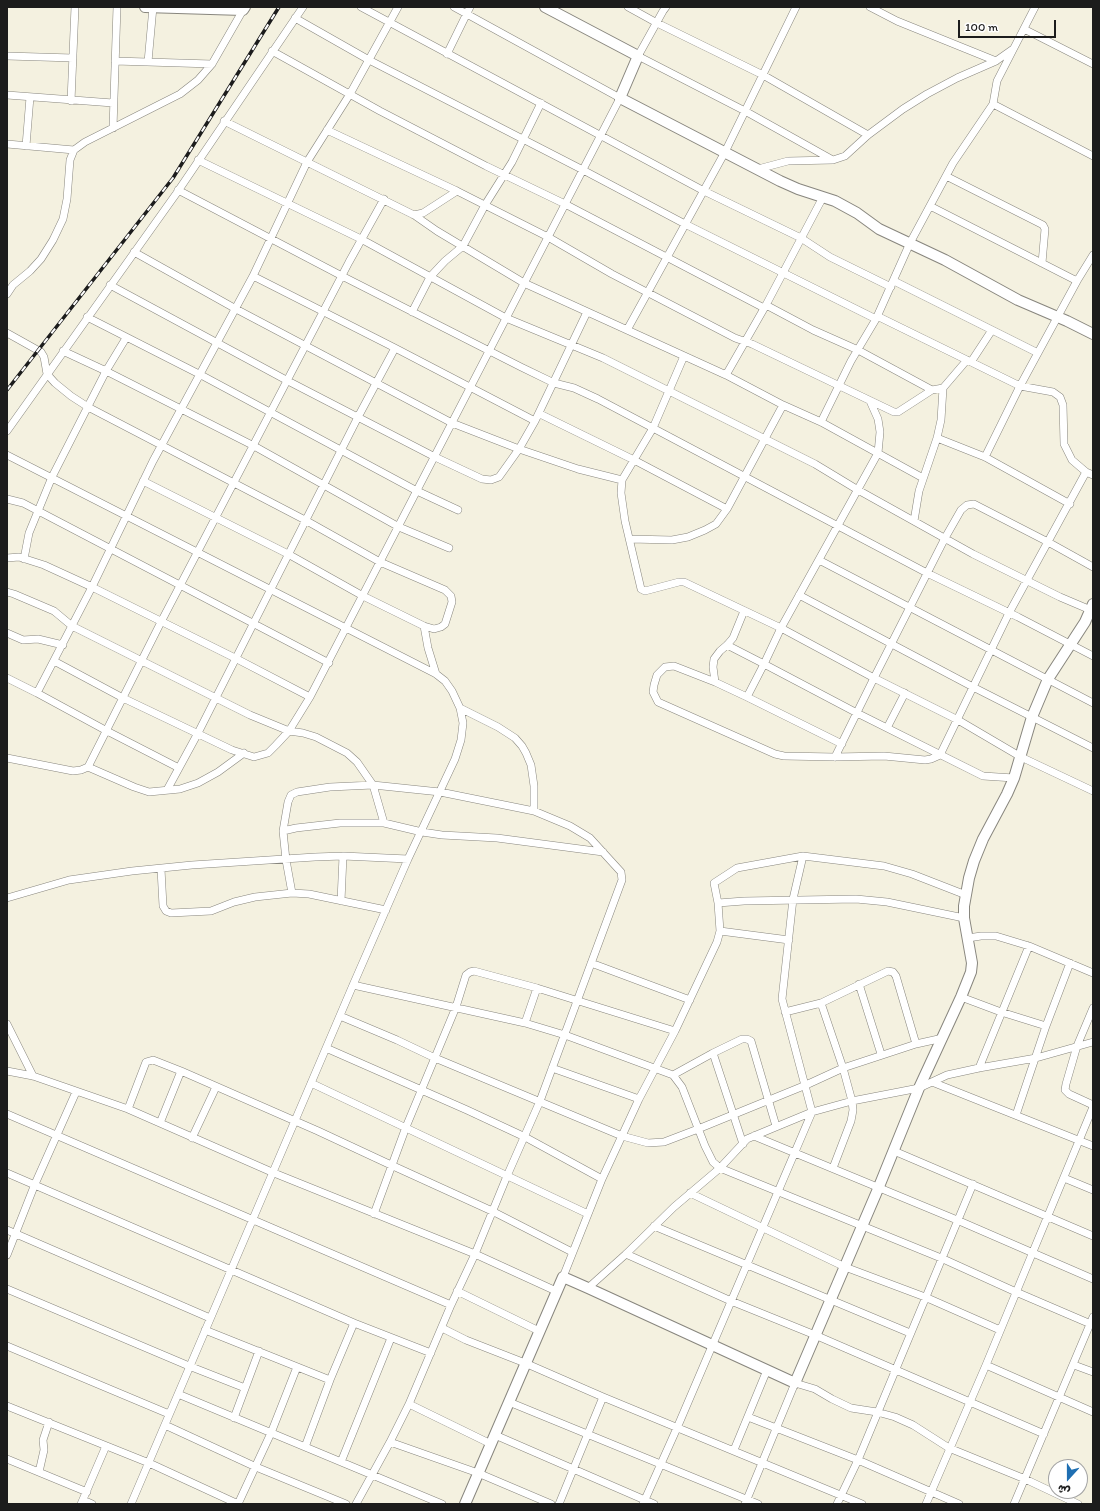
<!DOCTYPE html>
<html>
<head>
<meta charset="utf-8">
<style>
  body { margin:0 }
  #map { position:relative; width:1100px; height:1511px; overflow:hidden; background:#f4f1e0; font-family:Itim,"Playpen Sans Arabic",sans-serif }
  canvas { display:block }
  .frame { position:absolute; inset:0; border:8px solid #1c1c1c; pointer-events:none }
  .north { position:absolute; left:1048px; top:1459px; width:40px; height:40px; box-sizing:border-box; background:#fff; border:1px solid #a4a4a4; border-radius:50%; rotate:201deg; font-size:11px; font-weight:700; line-height:16px; text-align:center; color:#1c1c1c }
  .north::after { content:''; display:block; margin:auto; width:14px; height:18px; background:#1f6fb2; clip-path:polygon(50% 0,100% 100%,50% 72%,0 100%) }
  .scale { position:absolute; left:958px; top:20px; width:98px; height:18px; box-sizing:border-box; border:2px solid #1c1c1c; border-top:0; padding-left:5px; font-size:12px; line-height:14px; white-space:nowrap; color:#1c1c1c; -webkit-text-stroke:3px #fff; paint-order:stroke }
</style>
</head>
<body>
<div id="map">
<canvas width="1100" height="1511"></canvas>
<div class="frame"></div>
<div class="north">ش</div>
<div class="scale">100 m</div>
</div>
<script>
const c = document.querySelector('canvas').getContext('2d');
c.lineJoin = 'round';
const poly = rows => new Path2D(rows.map(r => 'M' + r).join(''));
function trace(path, color, width, dash) { c.strokeStyle = color; c.lineWidth = width; c.lineCap = dash ? 'butt' : 'round'; c.setLineDash(dash || []); c.stroke(path); }
const street = poly([
  [361,7,704,191,801,238,830,257,891,287],
  [628,7,657,23,763,75,868,135],
  [666,7,663,11,638,56,745,111,831,159],
  [870,7,897,21,996,61],
  [295,18,369,60,583,170,685,224,876,319],
  [1024,29,1093,64],
  [272,51,380,111,486,166,565,204,764,308],
  [447,54,470,7],
  [7,56,73,58],
  [115,61,212,64],
  [148,62,153,7],
  [7,95,113,103],
  [71,101,75,7],
  [993,104,1093,156],
  [224,121,414,215,437,231,524,283,726,375,783,405,821,422,923,478],
  [113,128,117,7],
  [327,130,457,191,548,237,612,274,735,338,752,344,894,412,898,412,932,390,943,388],
  [7,144,74,150],
  [26,146,30,97],
  [198,160,361,239,506,318,603,358,815,464,858,490,973,554,1060,597,1093,611],
  [758,169,788,161,833,160,845,156,868,135,903,109,927,94,957,78,996,61,1013,49],
  [946,176,1043,225,1045,229,1042,263],
  [178,190,342,276,521,367,554,383,574,388,598,399,927,573,1018,617,1093,656],
  [930,206,1077,281],
  [414,215,423,213,457,191],
  [134,252,236,309,452,423,519,449,578,469,622,480],
  [253,276,395,348,535,421],
  [894,281,1038,353],
  [110,285,288,381,435,457,482,479,491,480,499,477,519,449,535,421,587,312],
  [7,294,13,285,30,271,41,259,53,240,63,219,67,199,70,160,74,150,85,142,180,94,198,80,212,64,243,10],
  [766,305,813,330,858,350,932,390],
  [412,312,430,277,445,261,463,246,485,205,512,162,541,103],
  [877,316,1020,386,1053,392,1060,397,1063,405,1064,444,1072,460,1086,472,1093,475],
  [87,317,201,375,417,491,458,510],
  [627,330,725,152,796,7],
  [7,333,41,352,44,357,47,374,55,383,71,396,88,407,305,520,380,562,445,590,451,596,452,602,445,624,441,627,434,629,424,626,363,596,288,554,143,481],
  [63,351,106,371,254,446,399,527,449,548],
  [684,356,653,428,622,480,621,493,625,521,641,589,645,591,679,582,684,582,781,628,874,678,958,720,1021,757,1093,791],
  [971,362,992,330],
  [726,375,766,305,823,197],
  [870,401,878,419,880,432,878,453,781,628,764,664,857,713,983,776,1014,778],
  [540,414,634,460,727,509],
  [821,422,851,361,876,319,910,243,953,163,993,104,997,81,1035,7],
  [7,431,176,194,303,7],
  [937,438,985,457,1070,504],
  [7,455,436,674,445,681,452,691,460,708,463,723,461,740,455,759,408,859,353,985,131,1504],
  [985,457,1020,386,1077,281,1093,255],
  [7,499,23,503,329,663],
  [914,521,919,491,937,438,941,420,943,388,967,360],
  [630,539,672,540,688,537,705,530,716,524,727,509,783,405],
  [7,558,19,557,44,565,92,587,235,658,310,697],
  [24,559,29,533,52,477,106,371,126,338],
  [819,560,1093,703],
  [7,592,14,594,54,611,72,626,250,715,289,731,303,733,316,737,347,753,357,762,373,785,384,823],
  [799,595,973,687,1093,748],
  [424,626,428,648,436,674],
  [7,633,23,640,38,639,63,645],
  [727,645,764,664,747,697,842,744],
  [54,661,123,698,232,750,254,757,268,753,276,745,289,731,310,697,620,98,454,7],
  [7,678,37,693,107,731,179,768],
  [715,682,713,667,714,659,720,651,727,645,733,638,744,611],
  [37,693,92,587,153,461,253,276,307,162,350,94,398,7],
  [747,697,715,682,674,666,665,667,657,675,654,685,653,692,658,702,775,754,784,756,835,757,884,756,925,760,931,759,940,755,1009,613,1086,472],
  [460,708,498,727,515,738,522,746,526,753,531,765,534,786,534,811],
  [887,728,905,693],
  [835,757,874,678,945,538,961,510,967,505,974,504,1048,542,1093,567],
  [7,758,73,771,81,770,88,767,161,622,349,262,384,199],
  [88,767,134,787,149,792,180,789,198,783,218,772,244,753],
  [167,790,198,733,358,417,395,348],
  [283,831,288,802,291,795,297,792,330,787,373,785,440,792,534,811,570,826,590,838,621,872,622,880,540,1101,507,1176,475,1254,451,1305,409,1404,390,1442,356,1504],
  [161,869,163,906,166,911,171,913,211,911,234,902,255,897,292,893],
  [7,898,69,880,132,871,192,865,315,857,343,856,408,859],
  [341,901,343,856],
  [718,903,714,883,737,868,803,856,884,866,912,874,966,895],
  [386,910,309,894,292,893,286,860,283,831,296,828,340,823,384,823,422,832,442,835,497,838,603,852],
  [720,931,789,940],
  [968,938,981,936,996,936,1029,946,1093,973],
  [591,963,690,1000],
  [859,984,881,1054],
  [353,985,525,1023,565,1035,673,1075,682,1087,705,1146,713,1162,720,1168,941,1258,1016,1292,1093,1325],
  [961,997,1001,1012,1046,1026],
  [821,1003,843,1068,852,1101,853,1110,851,1121,833,1168],
  [1093,1008,1077,1046,1066,1084,1065,1090,1069,1094,1093,1105],
  [785,1012,821,1003,888,971,893,972,896,976,916,1044],
  [340,1016,397,1040,435,1058,622,1136,648,1143,664,1142,698,1129,806,1085,843,1068,916,1044,943,1038],
  [525,1023,537,988],
  [7,1024,33,1076],
  [326,1048,467,1110,525,1137,602,1179],
  [713,1053,742,1039,747,1039,751,1041,776,1126],
  [552,1068,639,1099],
  [979,1068,1029,946],
  [7,1071,33,1076,128,1109,274,1173,475,1254,556,1291],
  [673,1075,713,1053,743,1144],
  [932,1082,1093,1146],
  [311,1083,588,1214],
  [128,1109,146,1062,153,1060,181,1071],
  [7,1114,451,1305],
  [1016,1115,1046,1026,1070,963],
  [160,1123,181,1071,318,1131,391,1165,492,1211,572,1252],
  [754,1136,957,1220,1093,1279],
  [192,1138,216,1087],
  [894,1151,1093,1236],
  [7,1173,354,1323,431,1353],
  [1064,1178,1093,1190],
  [690,1193,845,1267,925,1297,1000,1330],
  [374,1214,406,1127,456,1007,466,975,470,972,474,971,537,988,675,1031],
  [654,1226,910,1333],
  [7,1230,210,1318],
  [626,1254,731,1301,815,1335,1044,1434],
  [7,1255,35,1184,76,1092],
  [563,1277,602,1179,639,1099,675,1031,717,942,720,931,718,903,744,901,856,899,887,902,964,918],
  [588,1288,626,1254,674,1207,720,1168,747,1139,754,1136,812,1112,852,1101,919,1088,947,1075,979,1068,1036,1058,1093,1042],
  [7,1289,189,1366,245,1388],
  [457,1291,539,1331],
  [442,1328,466,1340,525,1363,603,1397,862,1504],
  [205,1330,330,1380],
  [7,1346,169,1414],
  [986,1365,1093,1412],
  [1074,1365,1093,1372],
  [178,1394,442,1504],
  [509,1402,758,1504],
  [409,1404,491,1444],
  [7,1406,149,1463,238,1504],
  [748,1417,858,1460,959,1504],
  [234,1418,259,1351],
  [165,1425,256,1467,346,1504],
  [495,1435,654,1504],
  [390,1442,478,1473,551,1504],
  [305,1447,330,1380,354,1323],
  [734,1450,767,1370],
  [7,1459,87,1492],
  [341,1462,391,1338],
  [39,1472,44,1450,43,1440,49,1422],
  [83,1500,92,1504],
  [81,1504,106,1446],
  [238,1504,271,1433,297,1367],
  [559,1504,603,1397],
  [643,1504,677,1428,812,1112,782,999,793,899,803,856],
  [745,1504,795,1383,815,1389,832,1399,851,1408,877,1412,895,1417,913,1425,949,1448,1025,1479,1078,1504],
  [837,1504,858,1460,973,1184],
  [926,1504,986,1365,1093,1107],
  [1014,1504,1093,1317]
]);
const secondary = poly([
  [145,7,243,10,245,7],
  [545,7,638,56,620,98,780,181,798,189,835,201,857,213,879,229,945,260,1018,300,1067,321,1093,334],
  [465,1504,563,1277,588,1288,795,1383,878,1189,919,1088,961,997,971,972,972,963,964,918,964,906,969,878,974,861,983,839,1007,794,1014,778,1032,717,1048,679,1085,622,1093,604]
]);
const rail = poly([
  [7,390,173,178,279,7]
]);
trace(street, '#88867e', 8);
trace(secondary, '#88867e', 12);
trace(street, '#fff', 7);
trace(secondary, '#fff', 10);
trace(rail, '#1c1c1c', 3.5);
trace(rail, '#fff', 2, [6]);
</script>
</body>
</html>
